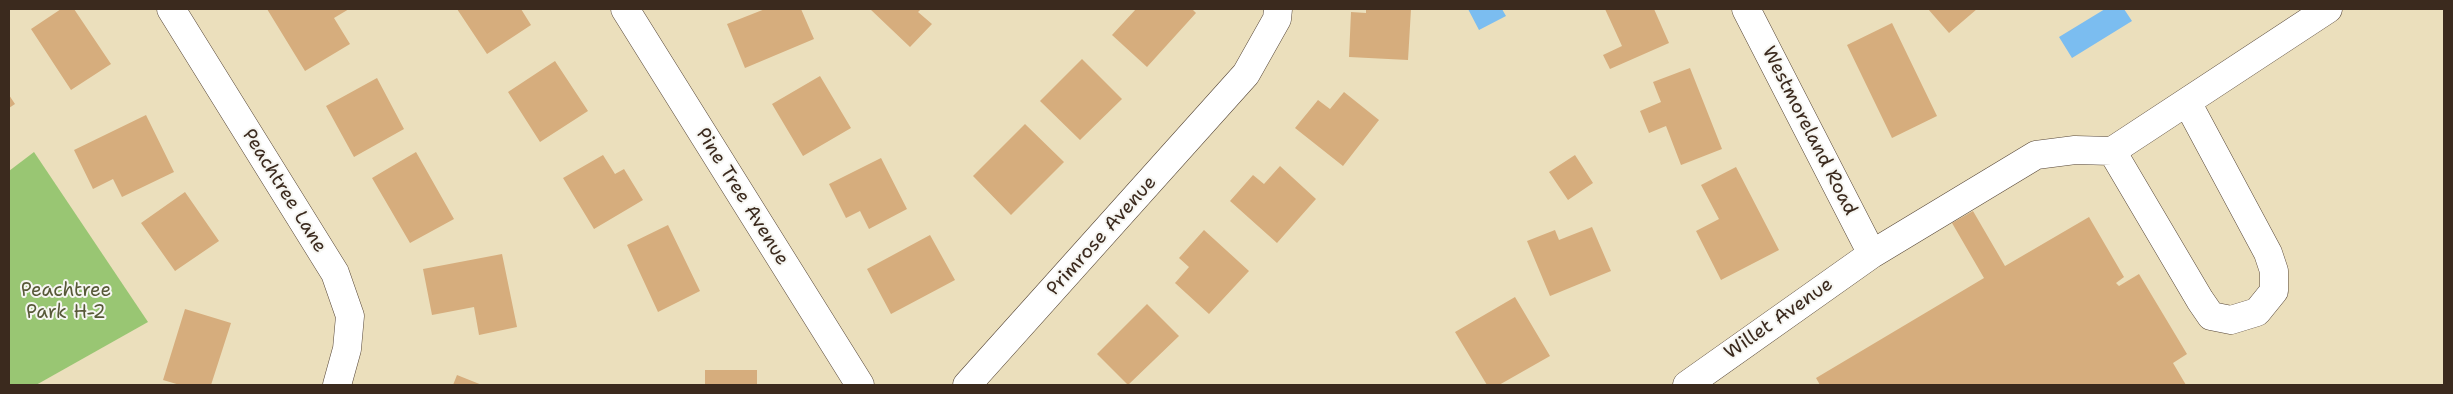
<!DOCTYPE html>
<html>
<head>
<meta charset="utf-8">
<style>
  body { margin:0 }
  #map { position:relative; width:2453px; height:394px; overflow:hidden; background:#ebdfbc; font-family:"Shantell Sans",sans-serif }
  canvas { display:block }
  .frame { position:absolute; inset:0; border:10px solid #3b2a1e; pointer-events:none }
</style>
</head>
<body>
<div id="map">
<canvas width="2453" height="394"></canvas>
<div class="frame"></div>
</div>
<script>
const c = document.querySelector('canvas').getContext('2d');
c.lineJoin = 'round';
function fill(path, color) { c.fillStyle = color; c.fill(path, 'evenodd'); }
const poly = rows => new Path2D(rows.map(r => 'M' + r).join(''));
function trace(path, color, width, dash) { c.strokeStyle = color; c.lineWidth = width; c.lineCap = dash ? 'butt' : 'round'; c.setLineDash(dash || []); c.stroke(path); }
function drawText(font, color, halo, rows, align = 'center') {
  c.font = font + ' "Shantell Sans",sans-serif'; c.lineWidth = 4; c.setLineDash([]); c.textBaseline = 'middle'; c.strokeStyle = halo; c.fillStyle = color; for (const [text, x, y, turn = 0] of rows) {
    c.save(); c.translate(x, y); c.rotate((+turn || 0) * Math.PI / 180); c.textAlign = isNaN(turn) ? turn : align; if (halo) c.strokeText(text, 0, 0); c.fillText(text, 0, 0); c.restore();
  }
}
const green = poly([
  [34,152,148,322,36,385,9,385,9,171]
]);
const water = poly([
  [1468,9,1502,9,1506,16,1479,30],
  [2105,9,2124,9,2132,21,2072,58,2059,37]
]);
const building = poly([
  [61,9,74,9,111,64,71,90,31,29],
  [267,9,349,9,334,18,350,44,305,71],
  [457,9,521,9,531,25,487,54],
  [765,9,801,9,814,39,745,68,727,24],
  [870,9,921,9,918,12,932,24,910,47],
  [1136,9,1192,9,1196,13,1147,67,1112,35],
  [1366,9,1411,9,1408,60,1349,57,1351,12,1366,13],
  [1605,9,1654,9,1669,43,1610,69,1603,55,1622,46],
  [1928,9,1977,9,1949,33],
  [1892,23,1937,116,1892,138,1847,45],
  [1082,59,1122,99,1080,140,1040,101],
  [555,61,588,111,540,142,508,92],
  [1690,68,1722,149,1681,165,1666,126,1649,133,1640,111,1661,102,1653,82],
  [820,76,851,128,803,156,772,104],
  [377,78,404,129,354,157,326,106],
  [1344,92,1379,120,1343,166,1295,128,1318,100,1330,109],
  [9,95,15,104,9,108],
  [146,115,174,172,122,197,113,179,93,189,74,150],
  [1025,124,1064,162,1011,215,973,176],
  [416,152,454,219,410,243,372,178],
  [603,155,615,174,624,169,643,200,594,229,563,178],
  [1575,155,1593,183,1568,200,1549,172],
  [881,158,907,209,869,229,860,211,846,218,829,184],
  [1280,166,1316,199,1277,243,1230,201,1253,175,1264,184],
  [1736,167,1779,250,1721,280,1696,231,1719,219,1701,185],
  [185,192,219,241,175,271,141,223],
  [1973,211,2005,266,2089,217,2124,277,2116,283,2119,286,2139,274,2187,354,2173,363,2186,385,1820,385,1816,378,1984,278,1952,223],
  [668,225,700,291,658,312,627,245],
  [1592,227,1611,271,1550,296,1527,241,1555,230,1559,240],
  [1204,230,1249,271,1209,314,1175,283,1189,267,1179,258],
  [930,235,955,280,891,314,867,269],
  [502,254,517,327,479,335,474,307,432,315,423,269],
  [1515,297,1550,356,1499,385,1487,385,1455,332],
  [1147,304,1179,336,1128,385,1097,354],
  [185,309,231,323,211,385,180,385,163,380],
  [705,370,757,370,757,385,705,385],
  [457,375,482,385,453,385]
]);
const minor = poly([
  [171,9,335,273,350,316,347,349,337,385],
  [625,9,860,385],
  [1746,9,1872,254],
  [2112,151,2200,300,2211,316,2231,320,2257,312,2274,291,2274,271,2268,253,2187,102],
  [967,385,1246,74,1277,19,1278,9],
  [1687,385,1872,254,2036,155,2075,150,2112,151,2328,9]
]);
const streetNames = [
  ["Westmoreland Road",1809,131,63],
  ["Peachtree Lane",284,191,58],
  ["Pine Tree Avenue",742,197,58],
  ["Primrose Avenue",1102,236,-48],
  ["Willet Avenue",1779,319,-35]
];
const parkNames = [
  ["Peachtree",66,291],
  ["Park H-2",66,313]
];
fill(green, '#99c673');
fill(water, '#7bbdf0');
fill(building, '#d6ad7d');
trace(minor, '#554536', 29);
trace(minor, '#fff', 28);
drawText('19px', '#3b2a1e', '#f6f6f2', streetNames);
drawText('19px', '#575938', '#f6f6f2', parkNames);
</script>
</body>
</html>
